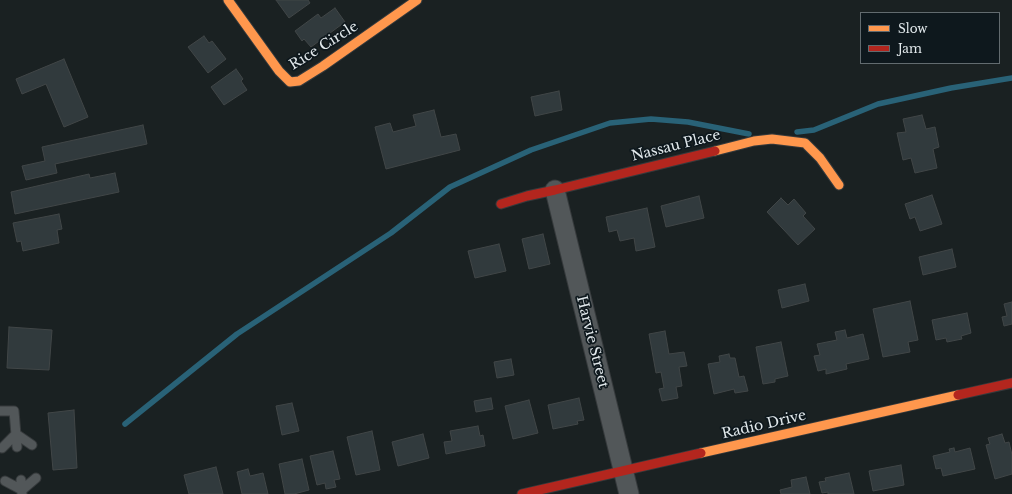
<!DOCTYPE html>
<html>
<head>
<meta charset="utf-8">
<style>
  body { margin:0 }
  #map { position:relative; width:1012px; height:494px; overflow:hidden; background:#1a2122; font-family:"Libre Baskerville",serif }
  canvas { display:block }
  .legend { position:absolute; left:860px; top:12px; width:140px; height:52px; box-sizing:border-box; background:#0e181d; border:1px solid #626b6f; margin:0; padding:5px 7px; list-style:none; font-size:12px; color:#e1e8eb }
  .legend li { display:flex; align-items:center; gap:8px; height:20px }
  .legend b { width:20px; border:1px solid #626b6f }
</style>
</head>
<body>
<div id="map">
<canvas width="1012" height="494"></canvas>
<ul class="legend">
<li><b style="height:5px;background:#ff974d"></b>Slow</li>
<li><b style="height:5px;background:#b3261e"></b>Jam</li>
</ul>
</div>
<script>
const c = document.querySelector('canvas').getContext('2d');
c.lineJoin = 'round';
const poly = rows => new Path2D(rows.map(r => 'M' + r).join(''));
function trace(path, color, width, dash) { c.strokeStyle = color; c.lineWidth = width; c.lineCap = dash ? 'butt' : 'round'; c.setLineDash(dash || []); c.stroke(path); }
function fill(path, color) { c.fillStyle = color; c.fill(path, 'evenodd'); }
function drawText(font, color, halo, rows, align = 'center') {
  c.font = font + ' "Libre Baskerville",serif'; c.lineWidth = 3.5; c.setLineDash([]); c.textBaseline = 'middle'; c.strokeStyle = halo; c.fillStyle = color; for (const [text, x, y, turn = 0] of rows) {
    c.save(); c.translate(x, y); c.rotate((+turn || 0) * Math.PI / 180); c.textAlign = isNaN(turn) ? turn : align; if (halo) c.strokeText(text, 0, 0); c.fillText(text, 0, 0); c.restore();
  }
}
const stream = poly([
  [797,132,814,130,878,104,951,88,1012,78],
  [125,424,237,334,391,233,450,187,531,150,610,123,651,119,688,122,749,134]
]);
const building = poly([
  [276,0,308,0,310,3,289,18,276,0],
  [335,8,345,22,311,47,304,39,302,41,295,31,318,14,321,18,335,8],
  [204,36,209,43,212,41,226,59,208,73,188,47,204,36],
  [64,59,88,117,64,127,46,84,22,94,16,79,64,59],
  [236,69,243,79,241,81,247,90,224,105,211,87,236,69],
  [559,91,562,110,535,116,531,97,559,91],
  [434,110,441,137,456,134,460,150,386,169,375,127,390,123,393,132,416,126,413,115,434,110],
  [922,115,926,129,935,127,939,147,933,149,937,168,915,173,911,158,903,160,897,133,906,132,903,119,922,115],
  [143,125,147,144,55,164,57,173,26,180,22,166,45,161,42,147,143,125],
  [115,173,119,192,15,214,11,192,89,174,90,178,115,173],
  [932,195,942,224,920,231,915,217,910,219,905,204,932,195],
  [699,196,704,218,666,227,661,206,699,196],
  [781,198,788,205,794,199,806,213,803,216,815,229,798,245,767,212,781,198],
  [647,208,655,247,636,251,634,238,620,241,617,230,609,232,606,217,647,208],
  [59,214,62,229,57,230,59,243,23,251,21,241,17,242,13,223,59,214],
  [543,234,550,264,529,269,522,239,543,234],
  [499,244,506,271,475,278,468,251,499,244],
  [952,249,956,267,923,275,919,257,952,249],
  [805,284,809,301,782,308,778,290,805,284],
  [910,301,918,340,908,342,910,352,883,357,873,309,910,301],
  [1012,302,1012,324,1004,326,1002,317,1007,316,1004,304,1012,302],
  [967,313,971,333,961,336,962,339,947,342,946,338,936,340,932,320,967,313],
  [9,327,52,330,49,370,7,368,9,327],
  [845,330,847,338,863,334,869,359,846,364,847,369,826,374,826,369,818,371,814,356,820,355,817,344,837,340,835,332,845,330],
  [665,331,669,354,684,352,687,366,679,367,682,386,676,387,678,398,662,401,659,389,664,388,661,372,656,373,649,334,665,331],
  [781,342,788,376,775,379,775,382,763,384,756,347,781,342],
  [729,354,730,358,735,358,739,377,744,376,748,391,735,393,734,389,714,394,708,364,720,362,719,356,729,354],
  [511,359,514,375,497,378,494,362,511,359],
  [491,398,493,409,476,412,474,401,491,398],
  [579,398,584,420,577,421,578,424,553,429,548,405,579,398],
  [529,400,538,433,513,439,505,406,529,400],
  [292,403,299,431,282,435,276,406,292,403],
  [74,410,77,468,53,470,48,413,74,410],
  [478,426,480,436,483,435,485,446,446,454,444,442,452,441,450,431,478,426],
  [372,431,380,470,356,475,347,437,372,431],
  [423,434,429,458,398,466,392,442,423,434],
  [1002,434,1005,443,1009,442,1012,455,1012,474,995,479,986,445,990,444,988,438,1002,434],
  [954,448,955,452,970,448,975,469,943,476,941,468,936,469,933,456,950,452,949,449,954,448],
  [333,451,340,479,334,480,336,487,326,489,325,483,317,485,310,456,333,451],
  [302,459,309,490,294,494,285,494,279,464,302,459],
  [901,465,904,485,873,491,869,471,901,465],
  [216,467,223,494,189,494,184,475,216,467],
  [248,469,250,476,263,473,268,494,242,494,237,472,248,469],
  [849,473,854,494,828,494,828,492,822,493,819,482,826,481,825,478,849,473],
  [806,477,810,494,781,494,780,490,792,487,791,480,806,477]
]);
const lane = poly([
  [0,411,14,411,17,447],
  [2,448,16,434,32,445],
  [21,480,22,494],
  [5,481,22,490,36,478]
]);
const street = poly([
  [555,190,629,494]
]);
const slow = poly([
  [228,0,279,71,290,82,299,81,323,66,417,0],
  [715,151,754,141,772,139,805,143,820,158,839,185],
  [701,453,958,395]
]);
const jam = poly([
  [501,204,527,196,555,190,715,151],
  [958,395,1012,383],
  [522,494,701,453]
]);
const streetNames = [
  ["Rice Circle",324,46,-32],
  ["Nassau Place",676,146,-14],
  ["Harvie Street",592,342,76],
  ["Radio Drive",764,425,-13]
];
trace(stream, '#296277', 5.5);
fill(building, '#313a3d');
trace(building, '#414647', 1);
trace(lane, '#363a3c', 11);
trace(street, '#363a3c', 21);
trace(slow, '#363a3c', 11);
trace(jam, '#363a3c', 11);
trace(lane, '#525759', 9);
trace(street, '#525759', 19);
trace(slow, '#ff974d', 9);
trace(jam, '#b3261e', 9);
drawText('14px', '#e1e8eb', '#0e181d', streetNames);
</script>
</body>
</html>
